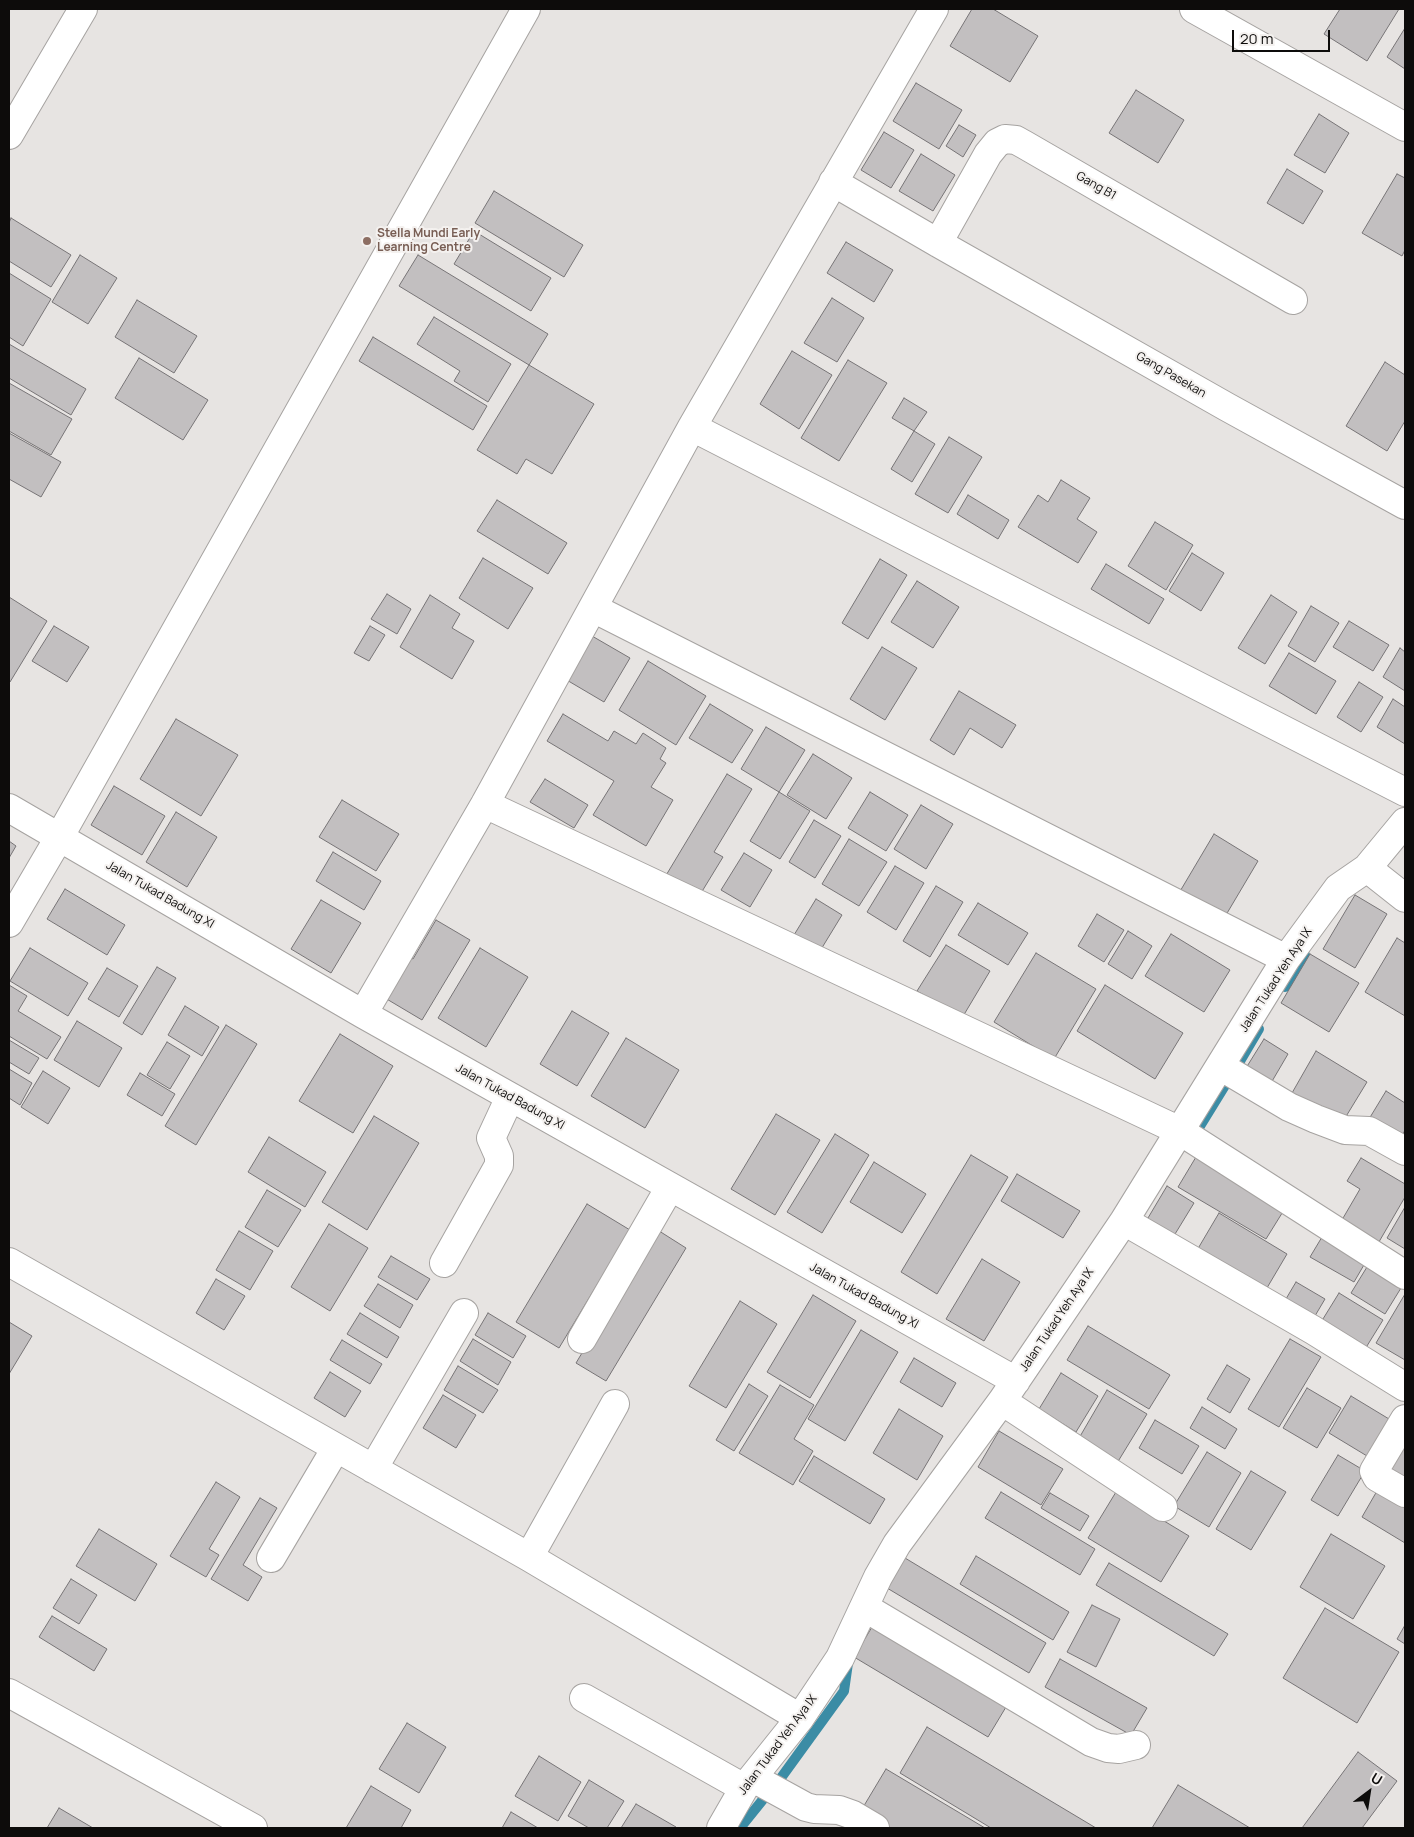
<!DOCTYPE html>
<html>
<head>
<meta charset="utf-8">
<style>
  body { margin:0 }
  #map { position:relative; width:1414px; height:1837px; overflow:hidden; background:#e7e4e2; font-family:Manrope,sans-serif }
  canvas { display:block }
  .frame { position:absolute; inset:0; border:10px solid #0d0c0b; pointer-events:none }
  .north { position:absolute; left:1344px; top:1767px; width:50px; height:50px; -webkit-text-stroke:4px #f4f1ef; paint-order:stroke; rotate:31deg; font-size:14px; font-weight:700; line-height:20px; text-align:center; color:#0d0c0b }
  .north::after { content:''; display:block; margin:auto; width:18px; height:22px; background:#0d0c0b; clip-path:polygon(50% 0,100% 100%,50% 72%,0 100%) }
  .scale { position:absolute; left:1232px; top:30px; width:98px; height:22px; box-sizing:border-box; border:2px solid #0d0c0b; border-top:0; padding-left:6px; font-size:15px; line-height:18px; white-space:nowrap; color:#0d0c0b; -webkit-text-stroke:4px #f4f1ef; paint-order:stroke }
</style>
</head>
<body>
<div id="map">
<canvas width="1414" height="1837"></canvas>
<div class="frame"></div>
<div class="north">U</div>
<div class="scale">20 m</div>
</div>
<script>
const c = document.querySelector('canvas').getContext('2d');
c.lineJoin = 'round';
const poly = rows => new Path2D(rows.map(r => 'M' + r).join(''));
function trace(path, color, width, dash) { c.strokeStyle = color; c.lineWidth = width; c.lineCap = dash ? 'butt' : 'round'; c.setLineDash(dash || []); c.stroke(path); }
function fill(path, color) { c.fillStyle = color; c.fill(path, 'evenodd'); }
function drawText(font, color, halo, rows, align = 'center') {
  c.font = font + ' Manrope,sans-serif'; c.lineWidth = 4; c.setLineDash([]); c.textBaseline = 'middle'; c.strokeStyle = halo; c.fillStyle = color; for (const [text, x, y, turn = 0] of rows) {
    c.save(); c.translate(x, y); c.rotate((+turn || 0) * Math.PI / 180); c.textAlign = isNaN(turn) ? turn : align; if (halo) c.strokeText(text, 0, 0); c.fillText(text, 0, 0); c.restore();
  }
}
const stream = poly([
  [1285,987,1305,955],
  [1236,1068,1259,1029],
  [1194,1136,1226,1084],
  [778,1782,844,1691,848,1663],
  [740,1828,765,1797]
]);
const building = poly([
  [972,9,993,9,1038,36,1010,82,950,46,972,9],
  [1340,9,1399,9,1367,61,1324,34,1340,9],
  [1405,28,1405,69,1387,57,1405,28],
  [916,83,962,110,939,149,893,121,916,83],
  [1136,90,1184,120,1158,163,1109,133,1136,90],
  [1319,114,1349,133,1325,173,1294,155,1319,114],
  [959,125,976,135,963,157,946,146,959,125],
  [884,132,914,150,891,188,861,170,884,132],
  [921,154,955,175,933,211,899,191,921,154],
  [1287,169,1323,191,1303,224,1267,203,1287,169],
  [1397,174,1405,178,1405,250,1402,256,1362,233,1397,174],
  [494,191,583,245,564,277,475,223,494,191],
  [11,218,71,255,51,287,9,261,9,223,11,218],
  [474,231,551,278,531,311,454,264,474,231],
  [846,242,893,270,874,302,827,273,846,242],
  [80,255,117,278,88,324,52,302,80,255],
  [418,255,548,334,529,365,399,286,418,255],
  [9,273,51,299,23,346,9,337,9,273],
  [832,298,864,318,837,362,804,343,832,298],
  [137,300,197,336,174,373,115,337,137,300],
  [434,317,511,364,488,402,454,381,460,371,417,344,434,317],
  [373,337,487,406,473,430,359,361,373,337],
  [9,344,86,389,71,415,9,378,9,344],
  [792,351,832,375,799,429,760,404,792,351],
  [139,358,208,400,183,440,115,398,139,358],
  [848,360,887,383,839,461,801,438,848,360],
  [1385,362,1405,375,1405,421,1387,451,1346,426,1385,362],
  [529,365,594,404,552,474,526,459,517,474,477,450,529,365],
  [9,383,72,419,51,455,9,431,9,383],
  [904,398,927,412,914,431,892,418,904,398],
  [914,431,935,444,912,482,891,469,914,431],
  [9,433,61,462,41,497,9,479,9,433],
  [949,437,982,457,948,513,915,494,949,437],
  [1061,480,1090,498,1077,519,1097,532,1078,563,1018,527,1038,495,1048,502,1061,480],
  [968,495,1009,520,998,539,957,514,968,495],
  [497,500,567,543,548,574,477,531,497,500],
  [1155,522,1193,545,1166,590,1128,566,1155,522],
  [1192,553,1224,573,1201,611,1169,591,1192,553],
  [483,558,533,588,508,629,459,598,483,558],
  [880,559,907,575,868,639,842,623,880,559],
  [1106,564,1164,599,1149,624,1091,589,1106,564],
  [917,581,959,607,933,648,891,622,917,581],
  [387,594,411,609,397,634,371,619,387,594],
  [430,595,460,614,452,628,474,641,452,679,400,647,430,595],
  [1271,595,1297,612,1265,664,1238,648,1271,595],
  [9,597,47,621,10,682,9,681,9,597],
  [1311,606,1339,623,1315,662,1288,646,1311,606],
  [1349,621,1389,645,1373,671,1333,647,1349,621],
  [54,626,89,647,67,682,32,661,54,626],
  [370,626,385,635,369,661,354,653,370,626],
  [592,636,630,658,604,702,565,679,592,636],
  [882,647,917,668,885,720,850,699,882,647],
  [1400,648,1405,652,1405,691,1383,677,1400,648],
  [1289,653,1336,681,1316,714,1269,686,1289,653],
  [648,661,706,696,676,745,619,710,648,661],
  [1359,682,1383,697,1361,732,1337,717,1359,682],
  [959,691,1016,725,1002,748,970,728,954,755,930,740,959,691],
  [1393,699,1405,707,1405,744,1377,727,1393,699],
  [710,704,753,730,732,763,689,738,710,704],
  [563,714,608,741,614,731,636,744,643,733,666,748,660,759,666,763,651,787,673,800,646,846,593,815,614,781,547,741,563,714],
  [176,719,238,755,201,816,140,779,176,719],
  [766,727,805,750,779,792,741,769,766,727],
  [813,754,852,778,826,819,787,795,813,754],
  [727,774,752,789,714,852,723,857,698,898,665,877,727,774],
  [545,779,588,805,574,828,530,802,545,779],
  [114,786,165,816,142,855,91,825,114,786],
  [779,792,810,811,780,859,750,841,779,792],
  [870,792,908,815,886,851,848,828,870,792],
  [342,800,399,834,376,871,319,837,342,800],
  [921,805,953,824,926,869,894,849,921,805],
  [176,812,217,837,187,887,146,862,176,812],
  [814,820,841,836,815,878,789,862,814,820],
  [1214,834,1258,861,1223,920,1179,893,1214,834],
  [849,839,887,862,859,906,822,884,849,839],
  [9,841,16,846,9,858,9,841],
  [333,852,381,881,364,910,316,881,333,852],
  [744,853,772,870,750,907,721,890,744,853],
  [895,866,924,883,896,930,867,912,895,866],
  [936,886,963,902,930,957,903,941,936,886],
  [65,889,125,925,107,955,47,919,65,889],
  [1355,895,1387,914,1355,968,1323,949,1355,895],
  [816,899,842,915,820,951,794,935,816,899],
  [321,900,361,923,331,973,291,949,321,900],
  [978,903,1028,933,1008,965,958,935,978,903],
  [1097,914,1124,930,1104,962,1078,946,1097,914],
  [436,920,470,940,422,1020,385,998,410,957,413,959,436,920],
  [1128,931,1152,946,1132,979,1108,964,1128,931],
  [1171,934,1230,970,1204,1012,1145,976,1171,934],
  [1397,938,1405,943,1405,1016,1365,992,1397,938],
  [946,945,990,971,962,1018,917,991,946,945],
  [30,948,88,983,68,1016,10,981,30,948],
  [480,948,528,977,486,1047,438,1018,480,948],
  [1036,953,1096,989,1054,1059,994,1022,1036,953],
  [1310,954,1359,983,1329,1032,1281,1003,1310,954],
  [157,967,176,978,142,1035,123,1023,157,967],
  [107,968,138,986,119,1017,88,999,107,968],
  [9,985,27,996,18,1011,61,1037,47,1059,9,1036,9,985],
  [1105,985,1183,1033,1155,1079,1077,1031,1105,985],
  [185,1006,219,1027,202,1056,168,1035,185,1006],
  [572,1011,609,1033,577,1086,540,1064,572,1011],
  [77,1021,122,1048,99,1087,54,1060,77,1021],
  [226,1025,257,1044,196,1145,165,1126,226,1025],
  [340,1034,393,1066,353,1133,299,1101,340,1034],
  [626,1038,679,1070,645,1128,591,1096,626,1038],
  [1264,1039,1288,1054,1271,1083,1246,1068,1264,1039],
  [9,1040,39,1058,29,1074,9,1062,9,1040],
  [167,1042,190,1056,170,1089,147,1075,167,1042],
  [1316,1051,1367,1082,1342,1123,1292,1093,1316,1051],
  [9,1069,32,1083,20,1105,9,1098,9,1069],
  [43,1071,70,1088,48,1124,21,1107,43,1071],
  [140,1073,175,1094,162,1116,127,1095,140,1073],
  [1386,1091,1405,1103,1405,1130,1401,1138,1369,1119,1386,1091],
  [776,1114,820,1140,775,1215,731,1189,776,1114],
  [374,1116,419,1143,367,1230,322,1202,374,1116],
  [835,1134,869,1155,822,1233,787,1212,835,1134],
  [269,1137,326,1172,305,1207,248,1172,269,1137],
  [971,1155,1008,1177,937,1294,901,1272,971,1155],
  [1196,1157,1284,1210,1266,1239,1178,1187,1196,1157],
  [1361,1158,1405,1184,1405,1197,1376,1247,1339,1225,1360,1189,1347,1181,1361,1158],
  [874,1162,926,1194,902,1233,850,1202,874,1162],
  [1017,1174,1080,1211,1063,1238,1001,1201,1017,1174],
  [1167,1186,1194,1203,1172,1239,1145,1223,1167,1186],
  [267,1190,301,1210,278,1247,245,1227,267,1190],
  [587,1204,630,1230,559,1348,516,1322,587,1204],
  [1405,1207,1405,1249,1387,1238,1405,1207],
  [1219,1213,1287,1254,1261,1298,1193,1257,1219,1213],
  [329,1224,368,1248,330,1311,291,1287,329,1224],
  [656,1229,686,1248,606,1381,576,1363,656,1229],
  [239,1231,273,1251,250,1290,216,1270,239,1231],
  [1325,1232,1368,1258,1354,1282,1310,1257,1325,1232],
  [391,1256,430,1279,417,1300,378,1277,391,1256],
  [982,1259,1020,1282,984,1341,946,1319,982,1259],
  [1367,1267,1401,1288,1385,1314,1351,1293,1367,1267],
  [216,1279,245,1296,224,1330,196,1313,216,1279],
  [1296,1282,1325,1299,1309,1326,1280,1309,1296,1282],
  [378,1284,413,1305,400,1328,364,1306,378,1284],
  [1339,1293,1383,1320,1362,1354,1318,1327,1339,1293],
  [1405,1294,1405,1360,1376,1343,1405,1294],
  [813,1295,856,1321,810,1398,767,1372,813,1295],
  [740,1301,777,1324,726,1408,689,1386,740,1301],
  [360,1313,399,1337,387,1358,347,1334,360,1313],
  [488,1313,526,1336,513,1358,475,1335,488,1313],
  [9,1322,32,1336,9,1374,9,1322],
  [1088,1326,1170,1375,1149,1409,1067,1360,1088,1326],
  [861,1330,898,1352,845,1441,808,1419,861,1330],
  [473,1339,511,1362,498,1385,460,1361,473,1339],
  [1290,1339,1321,1357,1279,1427,1248,1409,1290,1339],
  [342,1340,382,1364,370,1384,330,1360,342,1340],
  [914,1358,956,1383,942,1407,900,1382,914,1358],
  [1227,1365,1250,1379,1230,1413,1207,1399,1227,1365],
  [458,1366,498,1390,483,1413,444,1390,458,1366],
  [330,1372,361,1391,345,1417,314,1398,330,1372],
  [1061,1373,1098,1396,1076,1432,1039,1409,1061,1373],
  [749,1384,768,1396,734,1451,716,1440,749,1384],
  [780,1385,814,1405,794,1439,813,1451,793,1485,739,1453,780,1385],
  [1307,1388,1341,1408,1317,1448,1283,1428,1307,1388],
  [1107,1390,1147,1414,1114,1468,1075,1445,1107,1390],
  [443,1395,476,1415,456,1448,423,1428,443,1395],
  [1351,1396,1394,1422,1372,1459,1329,1433,1351,1396],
  [1202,1407,1237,1429,1225,1449,1190,1428,1202,1407],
  [899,1409,943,1436,917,1480,873,1453,899,1409],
  [1155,1420,1199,1446,1182,1474,1139,1448,1155,1420],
  [999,1431,1063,1469,1041,1505,978,1467,999,1431],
  [1405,1443,1405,1483,1388,1472,1405,1443],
  [1207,1452,1241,1473,1209,1527,1174,1506,1207,1452],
  [1338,1455,1365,1471,1338,1516,1311,1500,1338,1455],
  [814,1456,885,1499,870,1524,799,1481,814,1456],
  [1251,1471,1286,1492,1251,1550,1216,1529,1251,1471],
  [216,1482,240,1497,209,1549,219,1555,206,1577,170,1556,216,1482],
  [1381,1484,1405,1498,1405,1543,1362,1517,1381,1484],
  [1001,1492,1095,1549,1080,1575,985,1518,1001,1492],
  [1116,1492,1189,1536,1161,1582,1088,1538,1116,1492],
  [1050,1493,1089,1516,1080,1531,1041,1508,1050,1493],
  [260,1498,277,1508,243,1565,262,1577,248,1601,211,1579,260,1498],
  [99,1529,157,1564,135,1601,76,1566,99,1529],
  [1331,1534,1385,1566,1353,1619,1300,1587,1331,1534],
  [976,1556,1069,1612,1053,1640,960,1584,976,1556],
  [905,1558,1046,1643,1029,1673,887,1588,905,1558],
  [1109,1563,1228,1634,1214,1656,1096,1585,1109,1563],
  [71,1579,97,1595,79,1624,53,1608,71,1579],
  [1092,1605,1120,1619,1096,1667,1067,1652,1092,1605],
  [1325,1608,1399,1652,1357,1723,1283,1678,1325,1608],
  [52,1616,107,1649,94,1671,39,1637,52,1616],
  [875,1622,1009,1702,988,1737,854,1657,875,1622],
  [1405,1625,1405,1644,1397,1639,1405,1625],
  [1060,1659,1147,1708,1131,1735,1045,1687,1060,1659],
  [407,1723,446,1747,419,1793,379,1769,407,1723],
  [927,1727,1096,1828,991,1828,900,1773,927,1727],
  [1358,1752,1397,1781,1362,1828,1302,1828,1358,1752],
  [539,1756,581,1782,558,1821,515,1796,539,1756],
  [886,1769,985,1828,883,1828,859,1814,886,1769],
  [589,1780,624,1801,607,1828,589,1828,568,1816,589,1780],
  [1178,1785,1250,1828,1152,1828,1178,1785],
  [371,1786,411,1810,401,1828,346,1828,371,1786],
  [636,1804,676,1827,676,1828,621,1828,636,1804],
  [59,1808,93,1828,47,1828,59,1808],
  [511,1812,538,1828,502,1828,511,1812]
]);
const minor = poly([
  [1194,9,1405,127],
  [9,135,83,9],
  [833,182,938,243,1227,407,1405,505],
  [938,243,988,154,997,143,1005,139,1016,140,1025,145,1293,300],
  [692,427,1405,792],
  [593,608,1286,959],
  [485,804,1180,1131,1405,1275],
  [9,808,363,1014,1016,1381],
  [1367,868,1405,898],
  [9,923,60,836,526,9],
  [363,1014,485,804,692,427,934,9],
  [1220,1066,1289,1107,1316,1119,1345,1130,1369,1131,1405,1151],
  [1124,1221,1313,1330,1405,1387],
  [9,1262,529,1557,800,1718],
  [444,1263,499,1165,499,1156,491,1138,510,1097],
  [582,1339,670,1187],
  [1002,1401,1163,1507],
  [1405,1419,1374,1471,1377,1477,1405,1493],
  [373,1469,464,1313],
  [529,1557,615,1404],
  [271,1558,336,1448],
  [864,1607,1091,1742,1108,1748,1119,1749,1136,1745],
  [9,1693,253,1828],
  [584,1698,744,1788],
  [753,1778,806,1807,814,1809,839,1810,853,1815,875,1828],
  [721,1828,744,1788,800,1718,840,1658,878,1577,897,1544,1002,1401,1124,1221,1286,959,1338,888,1367,868,1405,822]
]);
const markers = [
  [367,241,5,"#8d6e63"]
];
const streetNames = [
  ["Gang B1",1096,186,30],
  ["Gang Pasekan",1171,375,30],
  ["Jalan Tukad Badung XI",160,895,30],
  ["Jalan Tukad Yeh Aya IX",1276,980,-57],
  ["Jalan Tukad Badung XI",510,1097,29],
  ["Jalan Tukad Badung XI",864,1296,29],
  ["Jalan Tukad Yeh Aya IX",1057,1320,-56],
  ["Jalan Tukad Yeh Aya IX",778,1745,-53]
];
const educationNames = [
  ["Stella Mundi Early",377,234],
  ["Learning Centre",377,248]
];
trace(stream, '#3b8ca5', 10);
fill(building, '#c2bfc0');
trace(building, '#777476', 1);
trace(minor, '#a6a3a1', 30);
trace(minor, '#fff', 28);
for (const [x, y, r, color] of markers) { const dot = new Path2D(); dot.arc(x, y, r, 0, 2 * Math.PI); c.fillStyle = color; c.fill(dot); trace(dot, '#f4f1ef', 2); }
drawText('12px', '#0d0c0b', '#f4f1ef', streetNames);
drawText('bold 12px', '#785e54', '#f4f1ef', educationNames, 'left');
</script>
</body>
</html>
